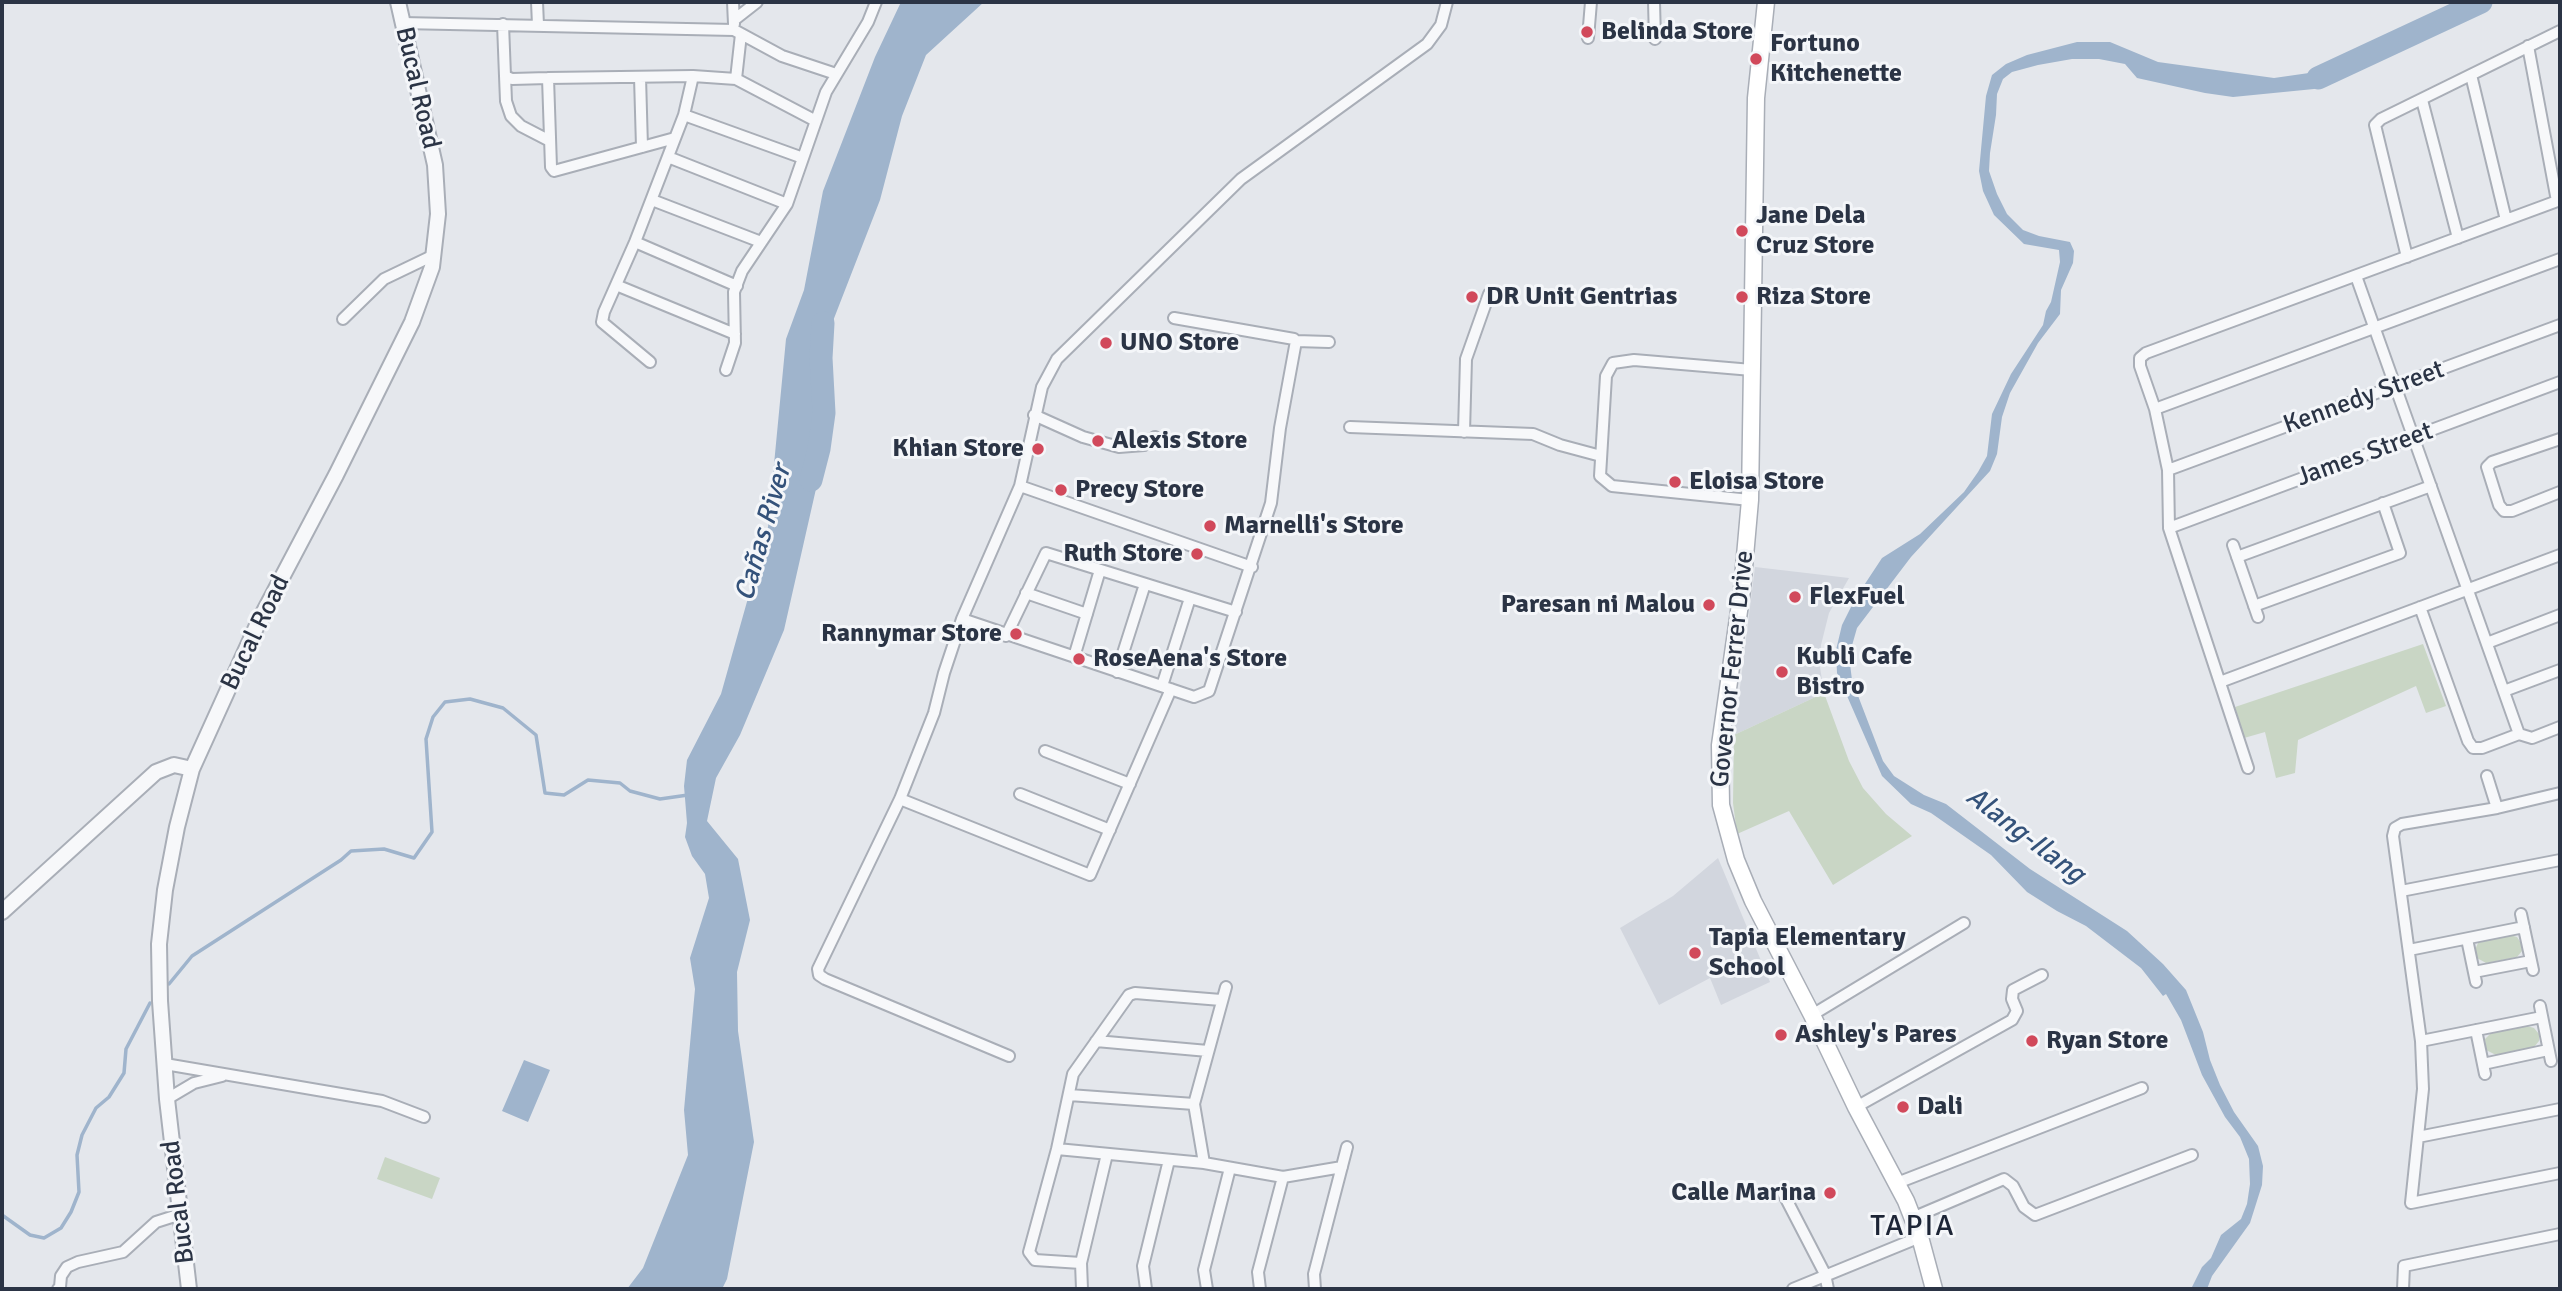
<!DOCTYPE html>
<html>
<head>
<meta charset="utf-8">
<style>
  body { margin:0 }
  #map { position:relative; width:2562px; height:1291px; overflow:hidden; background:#e4e7ec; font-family:Signika,sans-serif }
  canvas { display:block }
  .frame { position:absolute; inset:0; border:4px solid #2b3445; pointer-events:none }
</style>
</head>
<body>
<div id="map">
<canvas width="2562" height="1291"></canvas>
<div class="frame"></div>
</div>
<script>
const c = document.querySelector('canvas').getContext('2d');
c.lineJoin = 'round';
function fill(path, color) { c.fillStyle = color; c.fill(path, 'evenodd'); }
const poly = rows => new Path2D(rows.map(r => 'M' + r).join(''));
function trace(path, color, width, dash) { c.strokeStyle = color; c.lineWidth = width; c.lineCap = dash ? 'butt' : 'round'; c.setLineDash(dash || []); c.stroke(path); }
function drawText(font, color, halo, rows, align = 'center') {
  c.font = font + ' Signika,sans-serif'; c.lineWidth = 6; c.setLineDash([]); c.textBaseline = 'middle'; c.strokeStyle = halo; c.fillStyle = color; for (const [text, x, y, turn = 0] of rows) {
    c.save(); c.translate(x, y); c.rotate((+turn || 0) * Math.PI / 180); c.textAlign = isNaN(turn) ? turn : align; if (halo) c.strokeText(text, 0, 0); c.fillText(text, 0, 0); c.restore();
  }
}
const built = poly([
  [1755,567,1849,578,1829,613,1821,645,1820,667,1824,693,1734,735],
  [1718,858,1770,982,1721,1005,1710,978,1659,1005,1620,928,1673,896]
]);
const green = poly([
  [2423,644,2446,706,2426,713,2416,686,2298,740,2295,773,2276,778,2265,732,2244,738,2235,707],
  [1824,693,1849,761,1863,788,1886,814,1912,836,1833,885,1789,811,1737,834,1733,803,1734,735],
  [2510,935,2517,937,2521,943,2522,951,2517,957,2486,963,2477,958,2475,950,2478,943],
  [2527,1026,2534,1028,2539,1034,2539,1041,2534,1047,2496,1055,2486,1050,2485,1039,2491,1033],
  [385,1157,440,1178,432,1199,377,1179]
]);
const water = poly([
  [901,2,984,2,926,55,902,116,880,200,819,357,818,480,784,630,740,735,716,778,707,821,738,859,750,920,737,972,738,1031,754,1142,727,1279,722,1289,627,1289,643,1268,688,1155,684,1110,695,989,690,958,709,898,705,874,692,856,685,837,687,823,684,786,687,760,721,694,768,527,786,339,804,290,823,191,875,57],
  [2077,42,2110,42,2158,62,2274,78,2316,72,2344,58,2349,74,2314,89,2233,97,2205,93,2137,78,2125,64,2099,59,2072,59,2038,65,2012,72,2003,79,1997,94,1996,115,1990,153,1989,171,1997,194,2007,214,2023,230,2039,236,2070,242,2074,251,2073,263,2061,290,2060,314,2038,343,2010,393,2002,417,1997,454,1990,471,1911,557,1857,628,1849,656,1852,680,1883,761,1894,776,1924,795,1946,804,2030,869,2127,931,2163,964,2186,990,2203,1032,2210,1060,2220,1085,2234,1112,2258,1146,2263,1166,2262,1185,2250,1223,2212,1276,2207,1289,2191,1289,2202,1267,2211,1258,2221,1235,2241,1219,2247,1204,2250,1184,2249,1159,2240,1137,2225,1117,2202,1075,2181,1020,2166,994,2163,996,2141,968,2086,926,2057,911,2027,892,1991,855,1931,813,1911,804,1882,776,1837,673,1836,650,1842,625,1855,599,1882,558,1920,534,1964,492,1978,472,1987,456,1992,414,2011,374,2043,325,2046,311,2051,302,2060,262,2059,250,2024,244,1994,215,1983,191,1979,171,1986,96,1992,75,2006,64,2027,55],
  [524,1060,550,1070,528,1122,502,1111]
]);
const stream = poly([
  [169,984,192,956,341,860,351,851,384,849,414,858,432,832,426,739,433,717,445,702,470,699,503,708,536,735,545,793,564,795,588,780,620,783,630,791,660,799,688,795],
  [2,1215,30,1235,44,1238,61,1228,71,1212,79,1192,77,1155,82,1135,96,1108,109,1097,124,1073,126,1049,150,1003]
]);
const river = poly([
  [2318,78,2481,2],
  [811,480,819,449,824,413,821,358,823,323]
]);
const minor = poly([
  [537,2,538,25],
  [733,2,734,24],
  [1654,2,1655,39],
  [734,20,757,2],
  [402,23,734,30,782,56,836,74],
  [503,24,505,76,512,79,548,78],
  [1588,38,1591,2],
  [2528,46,2557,201],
  [2471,75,2506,220],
  [505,76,506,101,511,116,521,126,550,141],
  [640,77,642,147],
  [736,79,741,34],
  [2422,100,2458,238],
  [684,115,803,158],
  [675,138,554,171,551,167,548,78,693,76,736,79,816,121],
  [668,157,787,204],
  [652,200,761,242],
  [635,242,737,286],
  [2407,257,2375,125,2381,119,2560,31],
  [2356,276,2519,734],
  [616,285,735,334],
  [343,319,384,279,434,255],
  [1296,341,1329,342],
  [650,362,602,322,604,312,635,242,684,115,693,76],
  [726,370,735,343,734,292,742,271,787,204,826,92,868,22,876,2],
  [2155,409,2560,259],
  [1034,415,1083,437,1119,447,1144,445,1155,437],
  [1350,427,1533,434,1560,445,1601,456],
  [1464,432,1466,359,1489,294],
  [2560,439,2492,462,2487,467,2499,505,2504,511,2512,511,2560,492],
  [2168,470,2560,325],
  [1750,500,1612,486,1600,476,1606,376,1613,363,1634,360,1752,370],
  [2169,528,2560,382],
  [2233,545,2258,617],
  [2237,557,2431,486],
  [1252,567,1020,486,1042,387,1057,359,1241,179,1427,44,1441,25,1447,2],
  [1026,593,1087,614],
  [2254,606,2400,553,2383,503],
  [2420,607,2468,741,2473,748,2482,748,2519,734,2532,738,2560,727],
  [962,619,1194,697,1209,691,1271,503,1280,428,1296,341,1294,339,1174,318],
  [1006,636,1046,553,1236,612],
  [2487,643,2560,615],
  [1074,657,1100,570],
  [1117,672,1145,584],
  [2220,682,2560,555],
  [1162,686,1190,598],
  [2504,691,2560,670],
  [1045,751,1130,784],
  [2248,768,2169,528,2168,470,2155,409,2140,366,2140,358,2146,353,2560,200],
  [2487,776,2497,808],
  [2560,793,2497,808,2402,824,2395,828,2393,836,2421,1041,2423,1089,2411,1203,2560,1173],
  [1020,794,1110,830],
  [900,799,1090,875,1171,689],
  [2401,891,2560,860],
  [2521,914,2533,970],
  [2467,939,2476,982],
  [2409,950,2524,927],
  [2474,972,2531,961],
  [2540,1006,2551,1061],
  [1812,1015,1964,923],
  [2476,1030,2485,1074],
  [1096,1041,1208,1051],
  [2421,1041,2542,1017],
  [1009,1056,825,979,819,975,818,969,900,799,934,713,944,673,962,619,1020,486],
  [165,1064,382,1101,424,1117],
  [2483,1064,2548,1050],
  [1069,1095,1194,1104],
  [167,1099,194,1083,222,1076],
  [1856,1107,2012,1020,2017,1011,2012,999,2013,990,2042,975],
  [2418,1137,2560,1109],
  [1057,1149,1204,1163,1283,1177,1342,1167],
  [1204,1163,1194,1104,1226,987],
  [1897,1183,2142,1088],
  [1782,1191,1825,1274,1828,1289],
  [1912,1218,2004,1179,2013,1186,2024,1207,2035,1215,2192,1155],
  [1081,1263,1035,1260,1029,1252,1057,1149,1073,1074,1129,995,1135,993,1221,1000],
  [58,1289,60,1287,61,1276,67,1267,78,1262,123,1252,156,1222,181,1214],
  [1082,1289,1081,1263,1107,1154],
  [1146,1289,1143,1266,1169,1160],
  [1207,1289,1204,1270,1230,1168],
  [1260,1289,1258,1272,1283,1177],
  [1315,1289,1314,1274,1347,1147],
  [1793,1289,1920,1237],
  [2403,1289,2404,1266,2560,1234]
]);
const tertiary = poly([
  [2,912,156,772,174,765,192,769],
  [189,1289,167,1099,160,1001,159,944,165,890,177,827,192,769,259,621,336,475,412,322,432,267,438,214,435,165,398,2]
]);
const secondary = poly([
  [1766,2,1756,98,1750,500,1742,590,1720,745,1721,805,1736,860,1753,901,1812,1015,1856,1107,1906,1201,1920,1237,1934,1289]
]);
const markers = [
  [1587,32,7,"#d1495b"],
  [1756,59,7,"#d1495b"],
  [1742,231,7,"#d1495b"],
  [1472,297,7,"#d1495b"],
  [1742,297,7,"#d1495b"],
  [1106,343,7,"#d1495b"],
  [1098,441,7,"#d1495b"],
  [1038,449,7,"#d1495b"],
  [1675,482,7,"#d1495b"],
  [1061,490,7,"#d1495b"],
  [1210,526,7,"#d1495b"],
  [1197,554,7,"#d1495b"],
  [1795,597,7,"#d1495b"],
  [1709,605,7,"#d1495b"],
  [1016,634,7,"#d1495b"],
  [1079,659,7,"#d1495b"],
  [1782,672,7,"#d1495b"],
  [1695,953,7,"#d1495b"],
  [1781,1035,7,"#d1495b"],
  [2032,1041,7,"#d1495b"],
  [1903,1107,7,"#d1495b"],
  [1830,1193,7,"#d1495b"]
];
const poiNames = [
  ["Belinda Store",1601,32],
  ["Fortuno",1770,44],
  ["Kitchenette",1770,74],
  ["Jane Dela",1756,216],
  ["Cruz Store",1756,246],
  ["DR Unit Gentrias",1486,297],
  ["Riza Store",1756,297],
  ["UNO Store",1120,343],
  ["Alexis Store",1112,441],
  ["Khian Store",1024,449,"right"],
  ["Eloisa Store",1689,482],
  ["Precy Store",1075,490],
  ["Marnelli's Store",1224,526],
  ["Ruth Store",1183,554,"right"],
  ["FlexFuel",1809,597],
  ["Paresan ni Malou",1695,605,"right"],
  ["Rannymar Store",1002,634,"right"],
  ["Kubli Cafe",1796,657],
  ["Bistro",1796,687],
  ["RoseAena's Store",1093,659],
  ["Tapia Elementary",1709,938],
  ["School",1709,968],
  ["Ashley's Pares",1795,1035],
  ["Ryan Store",2046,1041],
  ["Dali",1917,1107],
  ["Calle Marina",1816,1193,"right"]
];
const streetNames = [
  ["Bucal Road",417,88,77],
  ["Kennedy Street",2364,398,-20],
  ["James Street",2365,455,-20],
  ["Bucal Road",256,633,-64],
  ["Governor Ferrer Drive",1733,669,-84],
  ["Bucal Road",179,1202,-97]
];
const waterNames = [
  ["Cañas River",764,533,-74],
  ["Alang-Ilang",2025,836,37]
];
const quarterNames = [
  ["TAPIA",1913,1227]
];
fill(built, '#d2d6de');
fill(green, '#c9d6c5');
fill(water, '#9fb4cc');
trace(stream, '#9fb4cc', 3.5);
trace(river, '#9fb4cc', 23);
trace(minor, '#a9aeb7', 14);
trace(tertiary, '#a9aeb7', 18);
trace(secondary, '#a9aeb7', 19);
trace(minor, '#f7f8fa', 10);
trace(tertiary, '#f7f8fa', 14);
trace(secondary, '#fff', 16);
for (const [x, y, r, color] of markers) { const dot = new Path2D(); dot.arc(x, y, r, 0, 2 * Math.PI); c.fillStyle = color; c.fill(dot); trace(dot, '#f4f6f9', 2.5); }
drawText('bold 26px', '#2b3445', '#f4f6f9', poiNames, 'left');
drawText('26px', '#2b3445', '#f4f6f9', streetNames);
drawText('italic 28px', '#34527a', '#f4f6f9', waterNames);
c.letterSpacing = '2px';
drawText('30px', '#1d2536', '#f4f6f9', quarterNames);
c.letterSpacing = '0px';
</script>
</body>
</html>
